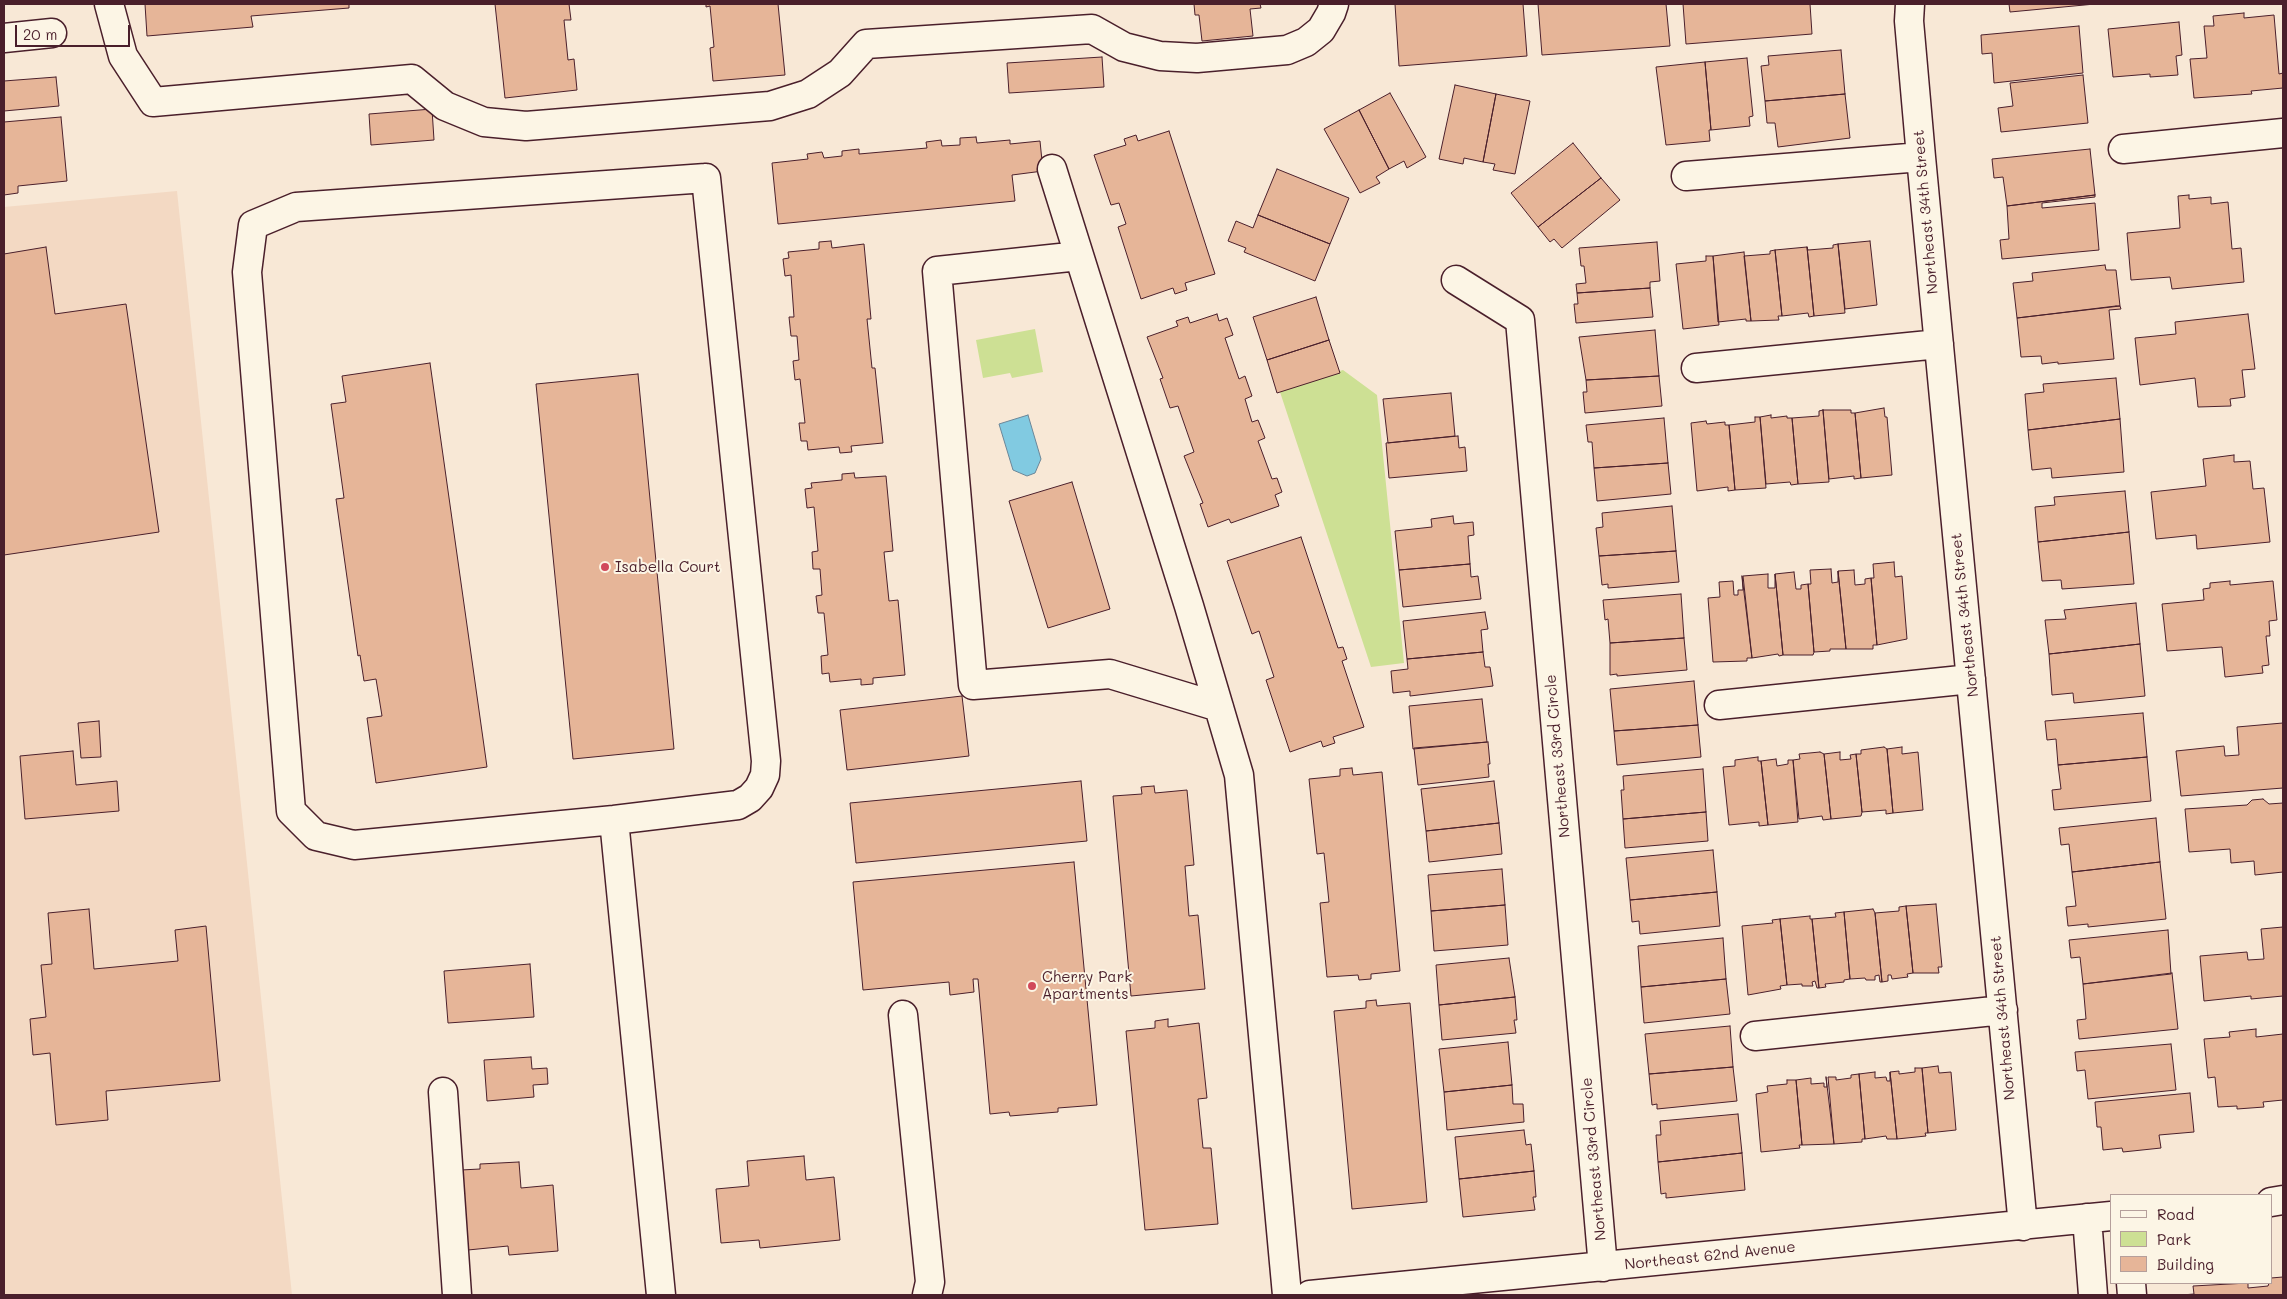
<!DOCTYPE html>
<html>
<head>
<meta charset="utf-8">
<style>
  body { margin:0 }
  #map { position:relative; width:2287px; height:1299px; overflow:hidden; background:#f8e8d6; font-family:Mali,sans-serif }
  canvas { display:block }
  .frame { position:absolute; inset:0; border:5px solid #4a1f2b; pointer-events:none }
  .legend { position:absolute; left:2110px; top:1194px; width:162px; height:90px; box-sizing:border-box; background:#fcf5e5; border:1px solid #b59f9b; margin:0; padding:6px 9px; list-style:none; font-size:15px; color:#4a1f2b }
  .legend li { display:flex; align-items:center; gap:10px; height:25px }
  .legend b { width:25px; border:1px solid #b59f9b }
  .scale { position:absolute; left:15px; top:25px; width:115px; height:22px; box-sizing:border-box; border:2px solid #4a1f2b; border-top:0; padding-left:6px; font-size:15px; line-height:18px; white-space:nowrap; color:#4a1f2b; -webkit-text-stroke:4px #fcf5e5; paint-order:stroke }
</style>
</head>
<body>
<div id="map">
<canvas width="2287" height="1299"></canvas>
<div class="frame"></div>
<ul class="legend">
<li><b style="height:6px;background:#fcf5e5"></b>Road</li>
<li><b style="height:14px;background:#cde094"></b>Park</li>
<li><b style="height:14px;background:#e6b598"></b>Building</li>
</ul>
<div class="scale">20 m</div>
</div>
<script>
const c = document.querySelector('canvas').getContext('2d');
c.lineJoin = 'round';
function fill(path, color) { c.fillStyle = color; c.fill(path, 'evenodd'); }
const poly = rows => new Path2D(rows.map(r => 'M' + r).join(''));
function trace(path, color, width, dash) { c.strokeStyle = color; c.lineWidth = width; c.lineCap = dash ? 'butt' : 'round'; c.setLineDash(dash || []); c.stroke(path); }
function drawText(font, color, halo, rows, align = 'center') {
  c.font = font + ' Mali,sans-serif'; c.lineWidth = 4; c.setLineDash([]); c.textBaseline = 'middle'; c.strokeStyle = halo; c.fillStyle = color; for (const [text, x, y, turn = 0] of rows) {
    c.save(); c.translate(x, y); c.rotate((+turn || 0) * Math.PI / 180); c.textAlign = isNaN(turn) ? turn : align; if (halo) c.strokeText(text, 0, 0); c.fillText(text, 0, 0); c.restore();
  }
}
const built = poly([
  [177,191,292,1295,4,1295,4,207]
]);
const green = poly([
  [1035,329,1043,372,1012,378,1010,373,983,378,976,340],
  [1343,370,1377,395,1404,663,1371,667,1279,389]
]);
const water = poly([
  [1028,415,1041,459,1035,473,1027,476,1013,470,999,424,1028,415]
]);
const building = poly([
  [145,4,349,4,349,8,251,16,253,27,147,36,145,4],
  [495,4,569,4,571,20,564,20,568,60,574,59,577,90,505,98,495,4],
  [706,4,778,4,785,75,713,81,710,48,714,47,710,6,706,7,706,4],
  [1194,4,1260,4,1261,8,1250,9,1253,36,1202,41,1199,15,1195,15,1194,4],
  [1395,4,1523,4,1527,56,1399,66,1395,4],
  [1538,4,1666,4,1670,46,1542,55,1538,4],
  [1683,4,1810,4,1812,34,1686,44,1683,4],
  [2009,4,2095,4,2010,12,2009,4],
  [2244,13,2244,18,2274,15,2279,74,2283,73,2283,88,2251,91,2252,94,2194,98,2190,59,2207,58,2204,26,2214,26,2213,16,2244,13],
  [2179,22,2182,55,2176,56,2178,75,2150,77,2150,74,2113,77,2108,29,2179,22],
  [2079,26,2083,73,1994,83,1992,53,1982,54,1981,35,2079,26],
  [1841,50,1845,94,1765,101,1761,66,1769,65,1768,56,1841,50],
  [1102,57,1104,87,1009,93,1007,63,1102,57],
  [1747,58,1753,116,1749,117,1750,126,1711,130,1705,62,1747,58],
  [1705,62,1711,130,1709,130,1710,141,1666,145,1656,67,1705,62],
  [2083,75,2088,123,2001,132,1998,108,2013,106,2010,83,2083,75],
  [56,77,59,106,4,111,4,81,56,77],
  [1455,85,1496,94,1483,162,1464,158,1463,164,1439,159,1455,85],
  [1390,93,1426,157,1407,168,1404,161,1389,169,1359,110,1390,93],
  [1496,94,1530,101,1515,174,1493,170,1495,164,1483,162,1496,94],
  [1845,94,1850,138,1778,147,1775,123,1767,123,1765,101,1845,94],
  [432,109,434,140,371,145,369,114,432,109],
  [1359,110,1389,169,1376,177,1380,183,1360,193,1324,129,1359,110],
  [61,117,67,181,18,186,18,193,4,195,4,122,61,117],
  [1169,131,1215,274,1185,283,1187,290,1175,294,1173,288,1141,299,1118,227,1126,224,1119,203,1111,205,1094,155,1126,145,1124,139,1136,135,1138,141,1169,131],
  [976,137,977,143,1010,140,1010,144,1040,141,1043,171,1012,175,1015,201,778,224,772,163,808,159,807,154,822,152,824,158,842,156,842,151,859,149,859,154,927,148,926,142,941,140,942,146,960,145,960,138,976,137],
  [1573,143,1601,178,1538,227,1511,193,1573,143],
  [2090,149,2095,195,2007,206,2003,177,1994,178,1992,159,2090,149],
  [1277,169,1349,198,1330,244,1258,215,1277,169],
  [1601,178,1620,200,1562,248,1554,239,1550,242,1538,227,1601,178],
  [2095,195,2095,197,2042,203,2042,208,2095,203,2099,250,2002,259,2000,240,2009,239,2007,206,2095,195],
  [2189,195,2189,199,2211,197,2211,204,2228,202,2232,249,2241,248,2244,282,2172,289,2170,277,2131,280,2127,233,2180,228,2178,196,2189,195],
  [1258,215,1330,244,1315,281,1244,252,1246,248,1228,241,1236,221,1253,228,1258,215],
  [831,241,832,248,864,244,871,319,867,319,872,368,875,368,883,443,851,446,852,452,840,453,839,447,808,450,807,441,801,441,799,423,805,423,800,379,795,380,793,361,799,360,797,336,791,336,789,317,794,317,791,275,785,276,783,259,789,258,788,252,819,249,819,242,831,241],
  [1870,241,1877,305,1845,309,1838,244,1870,241],
  [1657,242,1660,281,1650,282,1650,288,1577,293,1576,284,1586,283,1584,266,1581,266,1579,248,1657,242],
  [1838,244,1845,313,1814,316,1807,247,1808,250,1833,248,1833,245,1838,244],
  [46,247,55,314,126,304,159,532,4,555,4,254,46,247],
  [1807,247,1814,316,1809,317,1808,313,1782,316,1775,250,1807,247],
  [1775,250,1782,316,1778,316,1779,320,1751,321,1744,256,1770,254,1770,251,1775,250],
  [1744,252,1751,321,1746,321,1746,319,1718,322,1713,256,1744,252],
  [1706,256,1713,256,1719,325,1683,329,1676,264,1706,261,1706,256],
  [2105,265,2106,270,2116,270,2120,306,2017,318,2013,283,2033,281,2032,273,2105,265],
  [1650,288,1653,317,1576,323,1574,304,1578,304,1577,293,1650,288],
  [1316,297,1329,340,1267,360,1253,317,1316,297],
  [2116,306,2120,306,2121,309,2109,310,2114,359,2058,364,2058,362,2042,364,2041,356,2021,357,2017,318,2116,306],
  [1217,314,1219,321,1227,318,1233,335,1225,338,1239,379,1245,376,1252,396,1245,399,1252,422,1258,420,1265,438,1258,441,1272,479,1277,478,1282,492,1275,495,1279,506,1231,523,1229,519,1208,527,1200,504,1203,503,1184,456,1194,452,1178,406,1170,408,1160,379,1163,378,1147,337,1178,326,1176,321,1188,317,1190,323,1217,314],
  [2248,314,2255,369,2242,370,2245,397,2230,399,2231,406,2198,407,2195,378,2140,385,2135,338,2176,334,2175,322,2248,314],
  [1655,330,1659,376,1586,380,1579,337,1655,330],
  [1329,340,1340,373,1277,393,1267,360,1329,340],
  [430,363,487,767,376,783,367,718,382,716,376,679,364,681,360,655,358,656,336,499,344,498,331,404,346,402,342,376,430,363],
  [638,374,674,749,573,759,536,384,638,374],
  [1659,376,1662,406,1585,413,1583,392,1587,392,1586,380,1659,376],
  [2116,378,2120,419,2028,430,2025,394,2044,392,2043,384,2116,378],
  [1451,393,1455,436,1388,443,1383,399,1451,393],
  [1884,408,1885,417,1887,417,1892,475,1861,478,1855,413,1884,408],
  [1823,410,1829,482,1798,484,1792,418,1819,416,1819,411,1823,410],
  [1823,410,1851,410,1851,413,1855,413,1861,478,1854,479,1854,476,1829,479,1823,410],
  [1771,415,1771,418,1787,416,1787,418,1792,418,1798,484,1791,485,1790,482,1766,484,1760,417,1771,415],
  [1755,417,1760,417,1766,488,1735,490,1729,425,1755,422,1755,417],
  [1664,418,1668,463,1594,468,1592,442,1588,442,1586,425,1664,418],
  [2120,419,2124,472,2052,478,2051,468,2032,470,2028,430,2120,419],
  [1706,421,1707,424,1725,422,1725,425,1729,425,1735,490,1728,491,1728,487,1697,491,1691,423,1706,421],
  [1458,436,1459,448,1465,447,1467,471,1389,478,1386,443,1458,436],
  [2234,455,2234,462,2250,461,2253,489,2264,488,2270,542,2197,549,2196,535,2156,539,2151,492,2206,486,2203,459,2234,455],
  [1668,463,1671,494,1597,501,1594,468,1668,463],
  [854,473,855,478,886,476,893,551,884,552,889,601,898,600,905,675,873,678,873,684,861,685,861,679,830,682,829,673,822,674,821,656,828,655,824,613,818,613,816,596,822,595,820,569,813,569,812,552,818,551,814,507,807,508,805,489,812,488,811,483,842,480,842,474,854,473],
  [1072,482,1110,609,1048,628,1009,501,1072,482],
  [2125,491,2129,532,2038,542,2035,507,2055,505,2054,497,2125,491],
  [1672,506,1676,551,1599,556,1596,528,1603,527,1602,513,1672,506],
  [1453,516,1454,524,1473,522,1474,535,1468,536,1470,564,1399,570,1395,531,1432,527,1431,519,1453,516],
  [2129,532,2134,584,2062,589,2061,580,2042,581,2038,542,2129,532],
  [1301,537,1338,648,1343,647,1347,659,1342,661,1364,727,1333,737,1335,743,1323,747,1321,741,1290,752,1266,680,1274,677,1259,631,1252,634,1227,561,1301,537],
  [1676,551,1679,582,1608,588,1608,584,1602,585,1599,556,1676,551],
  [1894,562,1895,577,1902,576,1907,639,1877,645,1871,578,1874,578,1873,564,1894,562],
  [1470,564,1471,577,1478,576,1481,599,1403,607,1399,570,1470,564],
  [1831,569,1832,583,1838,582,1838,571,1846,649,1830,649,1830,651,1814,652,1808,584,1811,584,1810,570,1831,569],
  [1854,570,1855,585,1865,584,1865,579,1871,578,1877,645,1873,645,1873,649,1846,649,1838,571,1854,570],
  [1794,572,1796,589,1801,589,1801,585,1808,584,1814,652,1813,655,1783,655,1775,574,1794,572],
  [1768,574,1768,588,1775,588,1775,574,1783,655,1779,656,1778,654,1752,658,1743,576,1768,574],
  [1742,576,1752,658,1747,658,1747,661,1713,662,1708,598,1720,597,1719,582,1733,581,1734,595,1738,595,1738,590,1743,590,1742,576],
  [2230,581,2230,585,2273,581,2277,620,2269,621,2270,636,2266,636,2269,665,2262,666,2263,673,2225,677,2222,647,2167,651,2162,604,2204,600,2203,589,2210,588,2210,583,2230,581],
  [1681,594,1684,638,1610,643,1608,619,1605,620,1603,600,1681,594],
  [2136,603,2140,644,2049,654,2045,620,2066,619,2064,610,2136,603],
  [1485,612,1488,629,1481,630,1483,652,1407,659,1403,621,1485,612],
  [1684,638,1687,670,1617,676,1617,674,1610,675,1610,643,1684,638],
  [2140,644,2145,696,2074,703,2073,693,2052,695,2049,654,2140,644],
  [1483,652,1485,667,1490,667,1493,686,1410,696,1410,691,1393,693,1391,671,1408,669,1407,659,1483,652],
  [1694,681,1698,725,1614,731,1610,689,1694,681],
  [962,696,969,756,847,770,840,710,962,696],
  [1482,699,1487,742,1413,749,1409,706,1482,699],
  [2143,713,2147,757,2058,765,2056,739,2047,740,2045,721,2143,713],
  [99,721,101,757,81,758,78,723,99,721],
  [2283,723,2283,788,2181,796,2176,751,2224,746,2225,756,2239,755,2237,727,2283,723],
  [1698,725,1701,757,1617,765,1614,731,1698,725],
  [1488,742,1490,764,1488,764,1489,777,1418,785,1414,748,1488,742],
  [1884,747,1887,749,1893,813,1886,814,1886,810,1862,812,1856,754,1861,754,1861,750,1884,747],
  [1902,747,1902,754,1918,752,1923,810,1893,813,1887,749,1902,747],
  [73,751,76,785,117,781,119,811,25,819,20,756,73,751],
  [1820,752,1824,754,1831,819,1823,820,1822,816,1799,819,1793,760,1800,759,1799,754,1820,752],
  [1840,752,1840,760,1851,759,1850,755,1856,754,1862,812,1861,816,1831,819,1824,754,1840,752],
  [1758,757,1758,761,1761,761,1768,825,1759,826,1759,822,1729,825,1723,767,1735,766,1735,760,1758,757],
  [2147,757,2151,801,2054,810,2052,790,2061,789,2058,765,2147,757],
  [1776,759,1777,766,1788,764,1788,760,1793,760,1798,822,1768,825,1761,761,1776,759],
  [1352,768,1353,775,1382,772,1400,971,1371,974,1371,979,1359,980,1358,975,1327,977,1320,903,1329,902,1324,853,1317,854,1309,779,1340,776,1340,769,1352,768],
  [1703,769,1706,812,1623,819,1621,790,1624,790,1623,776,1703,769],
  [1081,781,1087,841,856,863,850,803,1081,781],
  [1494,781,1499,823,1426,831,1421,789,1494,781],
  [1154,786,1155,793,1187,790,1194,865,1185,866,1189,916,1198,915,1205,989,1131,996,1113,796,1142,794,1141,787,1154,786],
  [2263,799,2269,804,2283,803,2283,872,2255,875,2254,861,2231,863,2230,849,2189,852,2185,809,2247,805,2252,800,2263,799],
  [1706,812,1708,841,1625,848,1623,819,1706,812],
  [2156,818,2160,862,2072,872,2069,844,2061,845,2059,828,2156,818],
  [1499,823,1502,854,1429,862,1426,831,1499,823],
  [1713,850,1717,892,1630,900,1626,858,1713,850],
  [1074,862,1097,1105,1058,1108,1058,1112,1010,1116,1009,1112,990,1114,978,979,973,979,974,992,950,995,949,982,863,990,853,882,1074,862],
  [2160,862,2166,919,2088,927,2088,924,2068,926,2066,907,2076,906,2072,872,2160,862],
  [1502,869,1505,905,1431,911,1428,875,1502,869],
  [1717,892,1720,926,1640,934,1639,921,1632,922,1630,900,1717,892],
  [1936,904,1942,967,1938,967,1939,973,1913,973,1906,906,1936,904],
  [1505,905,1508,945,1434,951,1431,911,1505,905],
  [1906,906,1913,973,1907,974,1908,977,1892,979,1891,975,1888,975,1888,981,1882,982,1875,913,1899,911,1899,907,1906,906],
  [89,909,94,969,178,961,175,930,206,926,220,1081,106,1091,108,1120,56,1125,50,1053,33,1055,30,1019,46,1017,41,965,52,964,48,913,89,909],
  [1873,909,1875,913,1882,982,1880,982,1879,975,1875,976,1875,980,1866,980,1865,978,1850,979,1844,912,1873,909],
  [1844,912,1850,979,1844,980,1844,982,1825,984,1826,987,1819,988,1812,919,1836,917,1835,913,1844,912],
  [1810,916,1810,919,1812,919,1819,988,1817,988,1815,981,1812,982,1813,986,1802,986,1802,984,1787,985,1780,919,1810,916],
  [1780,919,1787,985,1780,986,1781,989,1748,995,1742,926,1773,923,1772,920,1780,919],
  [2283,927,2283,996,2251,999,2251,996,2204,1001,2200,956,2247,952,2248,960,2264,959,2261,929,2283,927],
  [2168,930,2171,974,2083,984,2080,957,2071,958,2069,940,2168,930],
  [1723,938,1726,979,1641,987,1638,946,1723,938],
  [1509,958,1515,997,1439,1005,1436,965,1509,958],
  [530,964,534,1017,448,1023,444,971,530,964],
  [2172,973,2178,1029,2079,1039,2077,1020,2086,1019,2083,984,2172,973],
  [1726,979,1730,1014,1644,1023,1641,987,1726,979],
  [1515,997,1517,1020,1514,1020,1516,1033,1442,1040,1439,1005,1515,997],
  [1376,1000,1377,1006,1410,1003,1427,1202,1352,1209,1334,1011,1366,1008,1366,1001,1376,1000],
  [1168,1019,1168,1027,1199,1023,1207,1098,1198,1099,1203,1148,1211,1148,1218,1224,1145,1230,1126,1031,1155,1028,1155,1021,1168,1019],
  [1730,1026,1733,1067,1649,1074,1645,1034,1730,1026],
  [2256,1029,2256,1037,2283,1034,2283,1100,2263,1102,2264,1107,2237,1109,2237,1106,2218,1107,2215,1077,2208,1078,2204,1039,2230,1037,2229,1032,2256,1029],
  [1508,1042,1512,1085,1444,1092,1439,1049,1508,1042],
  [2171,1044,2176,1090,2088,1099,2085,1070,2077,1071,2075,1052,2171,1044],
  [531,1057,532,1069,547,1068,548,1084,533,1085,534,1097,487,1101,484,1060,531,1057],
  [1938,1066,1939,1073,1951,1072,1956,1130,1928,1133,1922,1068,1938,1066],
  [1733,1067,1737,1101,1657,1109,1657,1104,1652,1105,1649,1074,1733,1067],
  [1915,1068,1922,1068,1928,1133,1925,1133,1926,1136,1897,1139,1890,1072,1899,1071,1899,1074,1915,1072,1915,1068],
  [1875,1072,1875,1078,1886,1077,1887,1081,1890,1081,1890,1072,1897,1139,1887,1139,1886,1136,1865,1139,1859,1074,1875,1072],
  [1859,1074,1865,1139,1862,1139,1862,1142,1834,1144,1828,1077,1836,1077,1836,1080,1851,1078,1851,1075,1859,1074],
  [1826,1077,1834,1144,1802,1145,1796,1080,1811,1078,1811,1084,1824,1083,1824,1087,1827,1087,1826,1077],
  [1787,1080,1796,1080,1802,1145,1799,1145,1800,1148,1761,1152,1756,1094,1768,1092,1767,1086,1787,1084,1787,1080],
  [1512,1085,1513,1104,1523,1104,1524,1122,1447,1130,1444,1092,1512,1085],
  [2190,1093,2194,1132,2159,1135,2161,1148,2123,1152,2122,1148,2103,1150,2101,1127,2097,1127,2095,1102,2190,1093],
  [1738,1114,1742,1153,1658,1162,1656,1135,1661,1135,1660,1121,1738,1114],
  [1524,1130,1526,1145,1531,1144,1534,1171,1459,1179,1455,1137,1524,1130],
  [1742,1153,1745,1190,1666,1198,1666,1193,1661,1194,1658,1162,1742,1153],
  [804,1156,806,1180,834,1177,840,1240,760,1248,759,1240,721,1243,716,1189,749,1186,747,1161,804,1156],
  [519,1162,521,1188,553,1185,558,1251,509,1255,508,1246,468,1250,461,1170,480,1169,480,1164,519,1162],
  [1534,1171,1536,1197,1533,1197,1535,1210,1463,1217,1459,1179,1534,1171],
  [2283,1277,2283,1295,2182,1295,2194,1294,2193,1286,2248,1283,2248,1288,2268,1286,2271,1278,2283,1277]
]);
const minor = poly([
  [109,4,123,56,153,102,412,79,445,106,484,122,526,126,770,106,808,94,840,73,866,44,1092,29,1124,47,1160,56,1197,58,1287,50,1306,42,1321,30,1331,13,1334,4],
  [1910,4,1909,21,1921,157,2023,1226],
  [4,38,52,33],
  [2123,149,2283,133],
  [1052,169,1189,606,1239,775,1287,1295],
  [1686,176,1921,157],
  [706,178,766,761,765,775,759,788,750,798,738,805,614,820,354,845,316,836,291,811,247,272,253,225,296,207,706,178],
  [1079,256,937,271,973,685,1110,674,1219,707],
  [1456,280,1520,320,1603,1267],
  [1696,368,1939,344],
  [1719,705,1971,679],
  [614,820,661,1295],
  [903,1015,930,1282,927,1295],
  [1755,1036,2003,1010],
  [443,1092,457,1295],
  [2271,1202,2283,1200],
  [2087,1218,2093,1295],
  [2131,1283,2132,1295],
  [1310,1295,2111,1216]
]);
const markers = [
  [605,567,5,"#d1495b"],
  [1032,986,5,"#d1495b"]
];
const streetNames = [
  ["Northeast 34th Street",1926,212,-95],
  ["Northeast 34th Street",1965,615,-96],
  ["Northeast 33rd Circle",1558,756,-95],
  ["Northeast 34th Street",2003,1018,-95],
  ["Northeast 33rd Circle",1594,1159,-95],
  ["Northeast 62nd Avenue",1710,1256,-6]
];
const poiNames = [
  ["Isabella Court",615,567],
  ["Cherry Park",1042,977],
  ["Apartments",1042,994]
];
fill(built, '#f3d9c3');
fill(green, '#cde094');
fill(water, '#81cae1');
trace(water, '#6b8698', 1);
fill(building, '#e6b598');
trace(building, '#4a1f2b', 1);
trace(minor, '#4a1f2b', 31);
trace(minor, '#fcf5e5', 28);
for (const [x, y, r, color] of markers) { const dot = new Path2D(); dot.arc(x, y, r, 0, 2 * Math.PI); c.fillStyle = color; c.fill(dot); trace(dot, '#fcf5e5', 2); }
drawText('15px', '#4a1f2b', '#fcf5e5', streetNames);
drawText('15px', '#4a1f2b', '#fcf5e5', poiNames, 'left');
</script>
</body>
</html>
